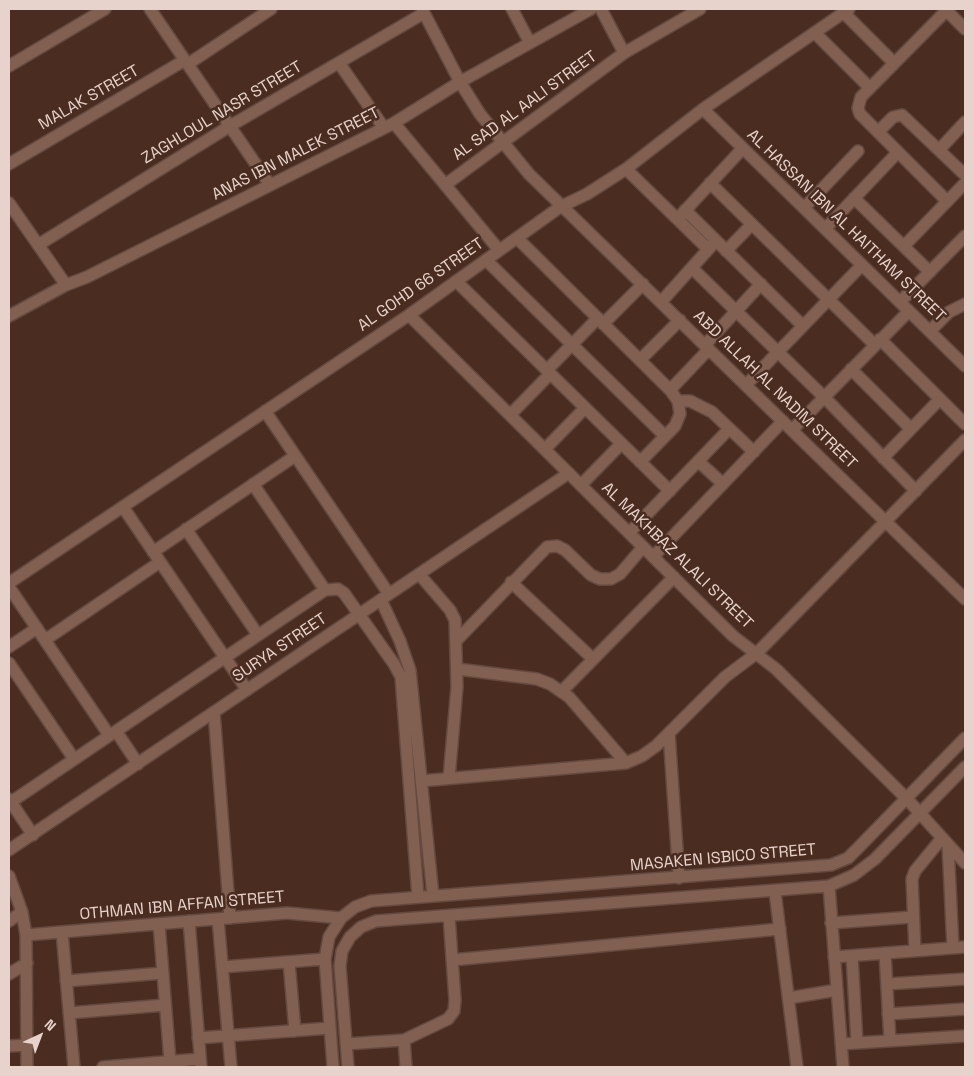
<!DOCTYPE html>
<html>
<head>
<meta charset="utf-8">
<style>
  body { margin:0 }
  #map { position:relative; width:974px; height:1076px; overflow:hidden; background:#4a2c20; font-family:"Space Grotesk",sans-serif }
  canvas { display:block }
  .frame { position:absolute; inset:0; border:10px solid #e7d3cb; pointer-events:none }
  .north { position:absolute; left:15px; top:1011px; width:50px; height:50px; -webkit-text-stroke:4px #4a2c20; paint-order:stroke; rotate:43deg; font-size:14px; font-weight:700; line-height:20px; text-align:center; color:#e7d3cb }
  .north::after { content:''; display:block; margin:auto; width:18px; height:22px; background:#e7d3cb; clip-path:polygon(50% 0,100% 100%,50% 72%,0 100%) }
</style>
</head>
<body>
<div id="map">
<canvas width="974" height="1076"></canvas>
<div class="frame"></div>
<div class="north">N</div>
</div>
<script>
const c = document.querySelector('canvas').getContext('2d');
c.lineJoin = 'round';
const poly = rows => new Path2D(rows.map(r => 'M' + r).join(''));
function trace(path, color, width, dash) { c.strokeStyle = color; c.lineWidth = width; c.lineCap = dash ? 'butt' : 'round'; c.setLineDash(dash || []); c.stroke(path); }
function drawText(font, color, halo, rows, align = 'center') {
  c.font = font + ' "Space Grotesk",sans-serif'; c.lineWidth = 5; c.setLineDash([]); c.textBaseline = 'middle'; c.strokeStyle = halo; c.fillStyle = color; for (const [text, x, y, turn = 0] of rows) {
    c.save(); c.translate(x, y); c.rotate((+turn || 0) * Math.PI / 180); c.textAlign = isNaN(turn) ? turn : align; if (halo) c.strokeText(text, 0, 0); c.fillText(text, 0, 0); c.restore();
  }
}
const minor = poly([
  [150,9,270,185],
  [422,9,460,82,480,114,529,174,965,599],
  [512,9,530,43],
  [601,9,624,53],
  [945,9,965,29],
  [947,10,861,97,858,108,860,114,947,201],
  [844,13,894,63],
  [815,33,870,88],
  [339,63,384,128],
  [188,64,271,9],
  [9,66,105,9],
  [703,109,965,366],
  [394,123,499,250],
  [878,132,893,117,902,115,965,175],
  [939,150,965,122],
  [9,164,185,60],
  [626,169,708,249],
  [710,183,875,345],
  [445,185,624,53,700,9],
  [854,198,930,272],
  [9,203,66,285],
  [804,208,858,151],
  [685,210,803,326],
  [681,215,743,148],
  [825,229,898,152],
  [517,238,670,390,678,401,680,414,675,426,640,462],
  [38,245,230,126,424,13],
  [904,246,965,183],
  [726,251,752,224],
  [486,260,665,436],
  [692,268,824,397,916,491],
  [456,281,670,491],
  [661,302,713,244],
  [900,302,965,236],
  [409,315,733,636,776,669,907,799,965,863],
  [9,316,66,285,87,277,394,123,460,82,591,9],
  [603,324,643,284],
  [930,331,949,312,965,304],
  [880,339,965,424],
  [705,345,761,284],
  [640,360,680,320],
  [851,369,911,429],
  [547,370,598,318],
  [746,385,862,265],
  [670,390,709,349],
  [678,401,690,401,712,412,754,452],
  [265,411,389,594],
  [510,415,550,374],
  [792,430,909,311],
  [545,449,585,408],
  [883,458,940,399],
  [698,461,723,484],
  [253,484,325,590],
  [581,485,621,444],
  [123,507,247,690],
  [186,529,258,635],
  [629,533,729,429],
  [153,552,295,456],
  [653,557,783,421],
  [419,574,450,610,455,620,457,687,449,778],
  [511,582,593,659],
  [9,583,409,315,560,207,587,194,626,169,703,109,849,9],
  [9,587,109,735],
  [381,600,400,641,410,670,433,896],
  [45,640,160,562],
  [456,641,547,547,557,546,565,550,591,575,600,579,611,579,620,574,643,547],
  [9,647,37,628],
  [9,663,74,759],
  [457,669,537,679,550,684,569,697,626,763],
  [562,691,674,577],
  [214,712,230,918],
  [116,731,138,764],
  [669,733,679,878],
  [421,781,626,763,642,756,656,746,725,677,757,653,965,440],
  [9,799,33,835],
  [11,802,325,590,338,589,344,593,394,664,401,677,418,897],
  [948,845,953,948],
  [9,850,569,473],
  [9,876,22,912,26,935,27,1067],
  [829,886,843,1067],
  [775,892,797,1067],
  [218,919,231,1067],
  [9,921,22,912],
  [189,921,201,1067],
  [831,923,913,917],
  [159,924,170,1061],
  [62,932,74,1067],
  [26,935,287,913,341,918],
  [915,951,912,879,915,871,942,838],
  [885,953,890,1041],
  [852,956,857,1043],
  [834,957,965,947],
  [452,960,780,929],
  [289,962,295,1031],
  [222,967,325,959],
  [9,974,27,963],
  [66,981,163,973],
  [887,984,965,979],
  [789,998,837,990],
  [69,1013,165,1005],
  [888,1014,965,1009],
  [198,1038,330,1028],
  [404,1040,406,1067],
  [346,1044,404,1040,448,1019,454,1011,455,1000,449,916],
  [841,1044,965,1036],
  [9,1046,28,1045],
  [103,1067,200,1059],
  [333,1067,325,959,329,937,341,918,355,907,371,901,831,865,848,858,861,845,965,738],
  [348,1067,340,966,342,951,350,937,361,927,376,921,829,886,854,875,875,859,965,767]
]);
const streetNames = [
  ["MALAK STREET",89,98,-30],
  ["AL SAD AL AALI STREET",525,106,-36],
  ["ZAGHLOUL NASR STREET",222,113,-31],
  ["ANAS IBN MALEK STREET",296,154,-27],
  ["AL HASSAN IBN AL HAITHAM STREET",846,226,44],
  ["AL GOHD 66 STREET",421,285,-35],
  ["ABD ALLAH AL NADIM STREET",775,390,44],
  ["AL MAKHBAZ ALALI STREET",677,556,44],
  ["SURYA STREET",280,648,-34],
  ["MASAKEN ISBICO STREET",723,858,-5],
  ["OTHMAN IBN AFFAN STREET",182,906,-5]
];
trace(minor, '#63493f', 14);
trace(minor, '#815f51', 11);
drawText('16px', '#e7d3cb', '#4a2c20', streetNames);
</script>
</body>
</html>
